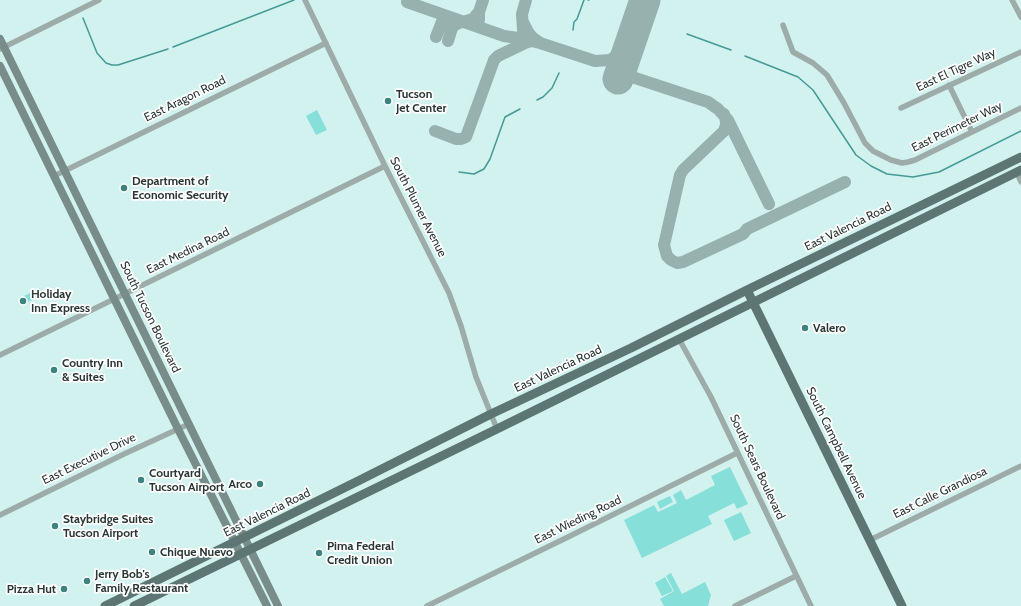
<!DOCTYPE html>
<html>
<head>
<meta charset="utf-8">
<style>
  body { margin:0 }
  canvas { display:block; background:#d1f2ef }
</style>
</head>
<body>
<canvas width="1021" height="606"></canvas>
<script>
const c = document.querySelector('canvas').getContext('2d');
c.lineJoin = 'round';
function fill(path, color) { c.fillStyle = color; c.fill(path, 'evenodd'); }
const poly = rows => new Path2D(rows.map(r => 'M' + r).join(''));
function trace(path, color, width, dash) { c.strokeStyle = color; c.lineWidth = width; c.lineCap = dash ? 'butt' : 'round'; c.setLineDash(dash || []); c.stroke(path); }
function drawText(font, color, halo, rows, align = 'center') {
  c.font = font + ' Cabin,sans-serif'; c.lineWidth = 3.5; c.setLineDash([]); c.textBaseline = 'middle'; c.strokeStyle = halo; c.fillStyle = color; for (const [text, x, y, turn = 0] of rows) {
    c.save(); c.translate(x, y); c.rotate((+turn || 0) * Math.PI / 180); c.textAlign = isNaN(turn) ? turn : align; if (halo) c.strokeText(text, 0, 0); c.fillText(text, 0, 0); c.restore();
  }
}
const green = poly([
  [317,110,327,130,316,135,306,116],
  [40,288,44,294,26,303,22,297],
  [730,467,748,504,737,509,734,503,708,516,712,524,642,558,624,520,654,505,658,512,677,503,673,495,681,490,686,500,715,485,711,476],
  [670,496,673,502,660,509,657,502],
  [741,512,751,533,734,541,724,520],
  [671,573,682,594,705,582,711,595,708,606,664,606,660,599,674,591,666,576],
  [665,577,673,591,662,596,655,583]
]);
const stream = poly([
  [588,0,589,0],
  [83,18,97,53,106,63,112,65,118,65,168,49],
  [573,30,574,22,577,19,584,0],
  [687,34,731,50],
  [173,47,294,0],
  [745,56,798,77,813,90,856,155,871,166,887,174,913,177,939,172,1021,131],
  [537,100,543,97,552,88,559,73],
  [459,172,474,174,484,169,490,159,505,117,520,109]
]);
const taxiway = poly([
  [407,2,504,36,532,40],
  [479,20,479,12,483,0],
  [523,22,528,32,533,38,540,43,595,61,610,60,628,48],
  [523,30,522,14,526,0],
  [436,37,443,19,447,17,452,18],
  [448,41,452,28,455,25,459,23,473,19,479,12],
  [620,73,708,102,718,109,728,120,769,204],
  [724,114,726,121,726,125,724,131,683,170,680,175,664,245,667,256,671,260,677,263,683,262,743,234,747,229,845,182],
  [435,131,456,139,461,139,466,137,494,60,498,56,525,43,531,41,540,43]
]);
const runway = poly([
  [618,79,645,0]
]);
const street = poly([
  [305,0,385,166,449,293,461,326,476,377,497,429],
  [1012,0,1021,17],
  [783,25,793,52,813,63,827,75,844,103,865,143,873,151,891,160,902,163,908,162,915,160,1021,108],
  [0,49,99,0],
  [949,85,972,132],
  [901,108,1021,52],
  [1017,173,1021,182],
  [54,176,326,43],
  [679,339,711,397,811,606],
  [0,355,385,166],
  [0,515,124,454,189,424],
  [870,540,1021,466],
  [427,606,568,537,737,453],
  [735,606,796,576]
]);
const secondary = poly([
  [0,39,278,606],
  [0,66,178,429,267,606]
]);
const primary = poly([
  [747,290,902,606],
  [105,606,358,481,491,414,631,348,747,290,1021,157],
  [134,606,497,429,1021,170]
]);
const markers = [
  [388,101,4,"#3d847f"],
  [124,188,4,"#3d847f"],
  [23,301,4,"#3d847f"],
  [805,328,4,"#3d847f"],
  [54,370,4,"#3d847f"],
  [141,480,4,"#3d847f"],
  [260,484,4,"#3d847f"],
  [55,526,4,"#3d847f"],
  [152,552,4,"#3d847f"],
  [319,553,4,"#3d847f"],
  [87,581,4,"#3d847f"],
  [64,589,4,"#3d847f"]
];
const streetNames = [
  ["East El Tigre Way",956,70,-25],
  ["East Aragon Road",185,99,-26],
  ["East Perimeter Way",957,127,-26],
  ["South Plumer Avenue",418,207,63],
  ["East Valencia Road",848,227,-26],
  ["East Medina Road",188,251,-26],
  ["South Tucson Boulevard",150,317,64],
  ["East Valencia Road",558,369,-25],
  ["South Campbell Avenue",836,443,64],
  ["East Executive Drive",89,459,-26],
  ["South Sears Boulevard",757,467,65],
  ["East Calle Grandiosa",940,493,-26],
  ["East Valencia Road",267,513,-26],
  ["East Wieding Road",578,520,-26]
];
const poiNames = [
  ["Tucson",396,94],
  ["Jet Center",396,108],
  ["Department of",132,181],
  ["Economic Security",132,195],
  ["Holiday",31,294],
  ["Inn Express",31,308],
  ["Valero",813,328],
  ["Country Inn",62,363],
  ["& Suites",62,377],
  ["Courtyard",149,473],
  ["Tucson Airport",149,487],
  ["Arco",252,484,"right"],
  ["Staybridge Suites",63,519],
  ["Tucson Airport",63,533],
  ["Pima Federal",327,546],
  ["Credit Union",327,560],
  ["Chique Nuevo",160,552],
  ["Jerry Bob's",95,574],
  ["Family Restaurant",95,588],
  ["Pizza Hut",56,589,"right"]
];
fill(green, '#87dfd9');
trace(stream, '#469a94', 1.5);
trace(taxiway, '#97b1ae', 12);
trace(runway, '#97b1ae', 31);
trace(street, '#9daba9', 5.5);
trace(secondary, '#788c8a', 8);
trace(primary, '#5d7674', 9);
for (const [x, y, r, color] of markers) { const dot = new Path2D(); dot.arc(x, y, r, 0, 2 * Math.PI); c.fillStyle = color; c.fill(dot); trace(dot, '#fff', 1.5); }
drawText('12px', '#2a3736', '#fff', streetNames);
drawText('bold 12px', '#2a3736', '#fff', poiNames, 'left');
</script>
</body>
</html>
